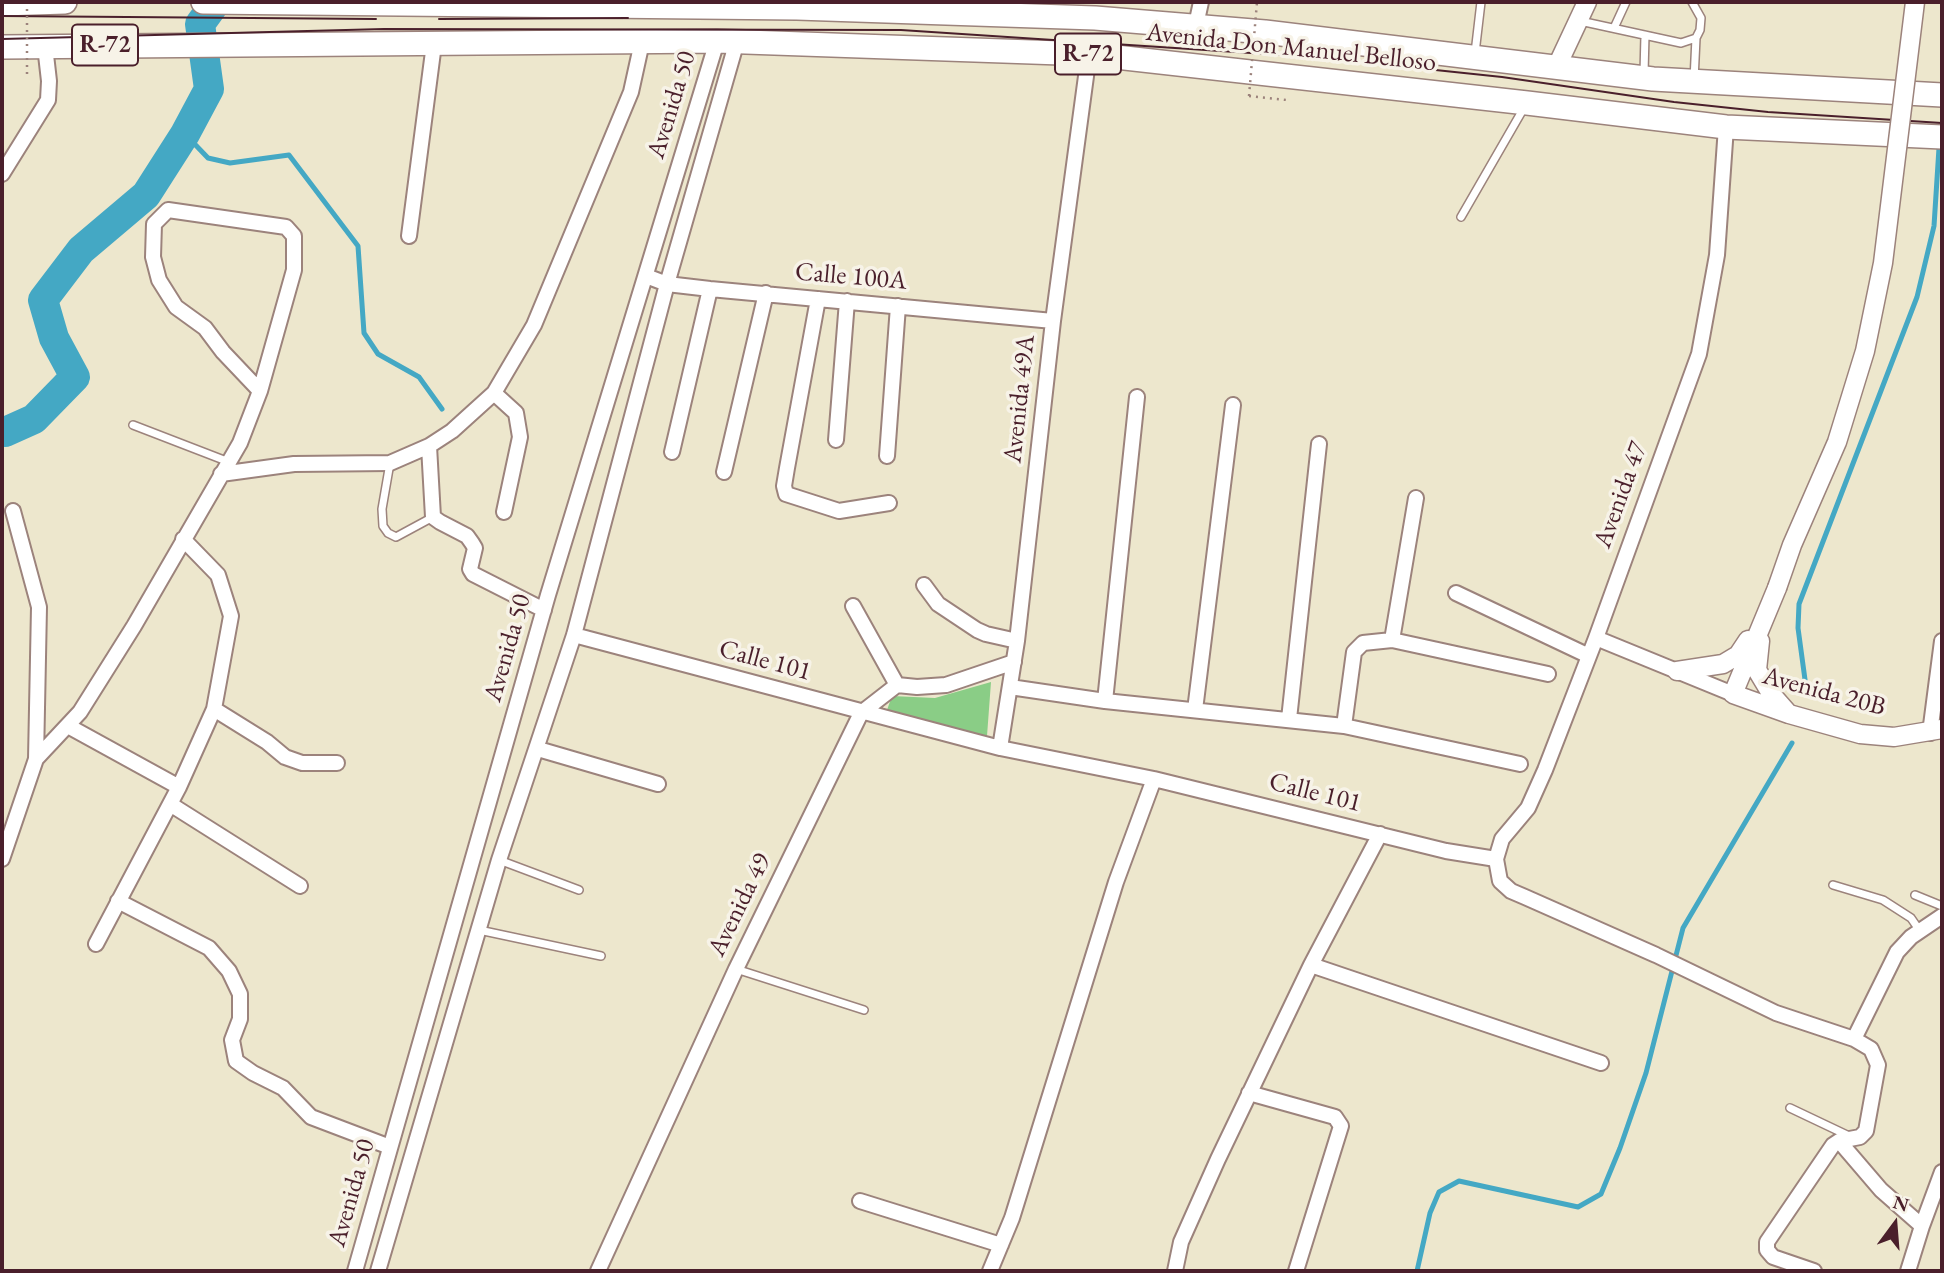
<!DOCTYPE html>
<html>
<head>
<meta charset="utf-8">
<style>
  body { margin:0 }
  #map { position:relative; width:1944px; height:1273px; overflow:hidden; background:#ede7cd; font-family:"EB Garamond",serif }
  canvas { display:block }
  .frame { position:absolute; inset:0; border:4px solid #4a1f2b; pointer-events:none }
  .north { position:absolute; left:1860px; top:1189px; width:70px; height:70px; -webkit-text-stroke:5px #f7f3e8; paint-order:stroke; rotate:16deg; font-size:19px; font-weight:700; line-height:28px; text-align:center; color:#4a1f2b }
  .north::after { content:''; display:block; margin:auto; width:24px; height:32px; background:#4a1f2b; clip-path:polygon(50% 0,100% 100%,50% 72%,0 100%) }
</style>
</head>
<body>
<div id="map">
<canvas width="1944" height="1273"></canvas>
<div class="frame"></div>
<div class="north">N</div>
</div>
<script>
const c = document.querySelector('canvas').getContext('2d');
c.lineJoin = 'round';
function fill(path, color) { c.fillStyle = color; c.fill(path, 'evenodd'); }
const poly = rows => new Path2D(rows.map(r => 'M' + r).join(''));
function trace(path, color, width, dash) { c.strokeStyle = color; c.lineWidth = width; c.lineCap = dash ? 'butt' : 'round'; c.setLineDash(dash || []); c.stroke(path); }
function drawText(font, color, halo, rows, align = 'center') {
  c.font = font + ' "EB Garamond",serif'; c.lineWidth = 7; c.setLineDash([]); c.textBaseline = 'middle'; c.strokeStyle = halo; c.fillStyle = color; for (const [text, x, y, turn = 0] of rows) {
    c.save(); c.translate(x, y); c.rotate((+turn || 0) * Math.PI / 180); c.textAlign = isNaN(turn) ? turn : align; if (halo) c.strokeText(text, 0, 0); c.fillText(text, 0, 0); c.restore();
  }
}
const green = poly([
  [991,682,987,736,887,710,892,696,935,698]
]);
const stream = poly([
  [185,134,208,158,230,163,289,155,358,246,364,333,378,354,419,377,442,409],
  [1806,687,1798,628,1799,604,1917,297,1934,226,1939,148],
  [1417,1271,1430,1213,1439,1192,1459,1181,1578,1207,1601,1194,1620,1148,1646,1073,1683,928,1792,743]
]);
const river = poly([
  [2,431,5,432,34,419,75,377,54,338,43,300,81,250,146,195,185,134,209,89,200,24,216,2]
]);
const path = poly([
  [1249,96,1287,100]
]);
const service = poly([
  [1580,21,1681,43,1696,38,1700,30,1701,18,1692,2],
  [1614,28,1626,2],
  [1475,53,1481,2],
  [1644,73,1645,35],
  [1694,80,1696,38],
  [1461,217,1525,106],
  [133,425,229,462],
  [390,463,382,509,383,526,388,533,396,537,433,517],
  [499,860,579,890],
  [1833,885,1883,900,1911,918,1920,931],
  [1915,895,1942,906],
  [479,930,601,956],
  [736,969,864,1010],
  [1790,1108,1849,1136]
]);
const minor = poly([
  [1196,25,1201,2],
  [1726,127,1717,255,1699,354,1596,638,1545,770,1528,808,1502,839,1496,859,1500,881,1511,891,1525,897,1656,955,1776,1013,1854,1039,1897,952,1911,937,1942,916],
  [2,174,48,100,49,81,45,46],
  [409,236,434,44],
  [646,276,667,284,710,289,1053,321],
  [818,299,787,468,784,486,786,494,839,511,889,503],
  [494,393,516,413,520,437,504,512],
  [836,440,847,301],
  [429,446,433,517,440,522,467,536,472,543,475,548,470,569,473,574,544,610],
  [672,452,710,289],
  [887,456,898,306],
  [724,472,766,293],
  [221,474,294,464,390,463,429,446,452,431,494,393,534,325,631,92,642,42],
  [13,511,39,607,36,759],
  [924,585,938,604,977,630,986,634,1017,641],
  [1456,593,1589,656],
  [853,606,897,685],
  [574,635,1000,748,1154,779,1446,851,1496,859],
  [1596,638,1733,694],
  [1392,640,1416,498],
  [1010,687,1105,701,1344,726,1520,764],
  [1105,701,1137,397],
  [214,709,267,742,285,757,302,763,337,763],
  [1195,710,1233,405],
  [1289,719,1319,444],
  [68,726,179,787],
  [1344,726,1354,652,1363,643,1392,640,1548,674],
  [1930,733,1942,641],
  [1000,748,1017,641,1053,321,1089,54],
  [538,749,658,784],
  [170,804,300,886],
  [2,859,36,759,80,712,134,626,240,443,260,391,294,270,294,236,286,227,168,210,154,224,153,257,159,280,176,307,205,328,223,352,260,391],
  [118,901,209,948,229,971,240,994,240,1019,232,1040,236,1061,253,1073,283,1088,311,1117,390,1147],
  [96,944,179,787,214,709,231,616,218,575,183,539],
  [1311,965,1601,1063],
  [1249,1093,1335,1117,1341,1126,1296,1271],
  [1839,1141,1881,1190,1922,1226],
  [860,1201,1001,1245],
  [355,1271,548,595,717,41],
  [378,1271,499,860,574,635,667,284,737,41],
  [598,1271,736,969,861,713,897,685,917,687,946,685,1014,662],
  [990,1271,1012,1218,1116,882,1154,779],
  [1175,1271,1181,1242,1218,1159,1311,965,1380,834],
  [1814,1271,1773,1257,1767,1250,1767,1242,1833,1145,1839,1141,1860,1137,1866,1131,1878,1065,1871,1049,1854,1039],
  [1908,1271,1922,1226,1942,1172]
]);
const tertiary = poly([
  [1557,66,1587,2],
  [1777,588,1733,694,1789,714,1860,734,1894,737,1942,729],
  [1760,641,1757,670,1772,695,1787,712],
  [1677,671,1723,664,1738,655,1748,640]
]);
const primary = poly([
  [203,2,797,8,1095,18,1265,32,1653,79,1942,95],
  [2,4,65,2],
  [2,47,717,41,1089,54,1527,103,1726,127,1942,137]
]);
const tram = poly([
  [2,16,376,19],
  [439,19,628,18],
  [2,39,384,29,901,30,1312,57,1502,77,1674,102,1768,112,1942,123]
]);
const pathBridge = poly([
  [27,2,27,78],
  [1249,96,1257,2]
]);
const tertiaryBridge = poly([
  [1777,588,1792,545,1837,442,1865,351,1883,263,1915,2]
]);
const shields = [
  [105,45,66],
  [1088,54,66]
];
const shieldNames = [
  ["R-72",105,45],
  ["R-72",1088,54]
];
const streetNames = [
  ["Avenida Don Manuel Belloso",1291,48,6],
  ["Avenida 50",672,105,-73],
  ["Calle 100A",851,277,5],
  ["Avenida 49A",1020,399,-84],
  ["Avenida 47",1621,495,-70],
  ["Avenida 50",508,648,-74],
  ["Calle 101",765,661,15],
  ["Avenida 20B",1824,692,15],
  ["Calle 101",1315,793,14],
  ["Avenida 49",740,905,-64],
  ["Avenida 50",352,1193,-74]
];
fill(green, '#8acd86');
trace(stream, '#44a8c4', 5);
trace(river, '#44a8c4', 30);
trace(service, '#9c837c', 10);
trace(minor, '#9c837c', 18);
trace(tertiary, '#9c837c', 21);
trace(primary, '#9c837c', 26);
trace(path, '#9c837c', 2.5, [2, 5]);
trace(service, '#fff', 7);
trace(minor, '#fff', 14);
trace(tertiary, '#fff', 18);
trace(primary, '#fff', 23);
trace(tram, '#4a1f2b', 2);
trace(tertiaryBridge, '#9c837c', 21, []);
trace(pathBridge, '#9c837c', 2.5, [2, 5]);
trace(tertiaryBridge, '#fff', 18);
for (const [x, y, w] of shields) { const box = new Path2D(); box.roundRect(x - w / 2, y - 20.5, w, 41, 5); c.fillStyle = '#f7f3e8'; c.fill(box); trace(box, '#4a1f2b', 2); }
drawText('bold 24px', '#4a1f2b', null, shieldNames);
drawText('26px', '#4a1f2b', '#f7f3e8', streetNames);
</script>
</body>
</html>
